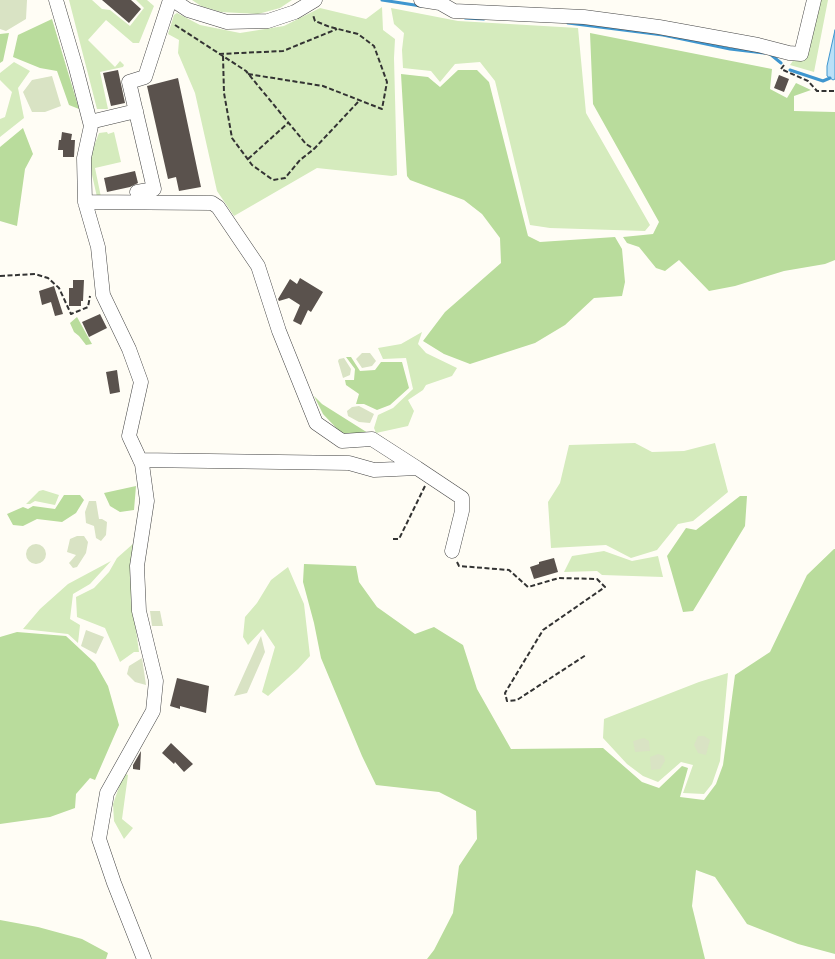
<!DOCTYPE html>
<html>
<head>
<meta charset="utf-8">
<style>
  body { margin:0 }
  canvas { display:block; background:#fffdf5 }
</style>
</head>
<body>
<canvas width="835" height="959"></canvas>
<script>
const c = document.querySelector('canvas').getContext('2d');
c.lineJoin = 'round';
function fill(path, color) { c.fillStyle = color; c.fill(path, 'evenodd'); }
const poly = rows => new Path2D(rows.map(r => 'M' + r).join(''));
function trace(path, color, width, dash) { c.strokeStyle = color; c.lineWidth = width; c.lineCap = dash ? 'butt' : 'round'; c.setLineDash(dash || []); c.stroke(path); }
const green = poly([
  [69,0,92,0,102,9,110,10,130,26,144,8,136,0,147,0,154,6,139,43,133,43,106,20,88,40,115,67,120,61,124,65,123,67,100,72,108,109,97,109],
  [192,0,292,0,280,8,258,14,221,12,201,6],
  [818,0,828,0,814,72,790,65,795,58],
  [382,7,383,30,395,39,394,58,397,175,392,176,317,168,234,216,217,191,195,93,178,53,179,40,168,34,174,15,177,13,200,25,240,33,284,26,320,8,366,19],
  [391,8,458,21,578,28,586,113,650,225,645,231,550,228,530,225,495,81,480,62,455,64,440,82,431,71,403,68,402,50,404,33,394,24],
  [14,62,30,71,18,88,24,118,0,137,0,119,5,117,12,92,0,80,0,73],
  [107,132,108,134,114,132,121,162,95,168,101,197,97,197,90,166,91,154,99,133],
  [422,332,418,344,426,353,457,368,452,376,426,385,423,390,408,400,414,411,408,426,376,433,374,428,378,415,393,408,413,389,406,358,383,359,378,348,401,344],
  [635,443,652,452,684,451,715,443,728,492,693,521,678,524,657,550,631,558,606,545,551,548,548,502,560,483,569,445],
  [43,490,59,495,55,505,35,501,30,504,26,504,39,491],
  [134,543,131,593,139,652,134,652,120,662,105,628,77,617,76,597,94,588,109,572,117,558],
  [604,551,632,561,658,556,663,577,602,575,597,571,564,572,572,556],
  [111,561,90,584,73,594,70,619,80,625,78,643,68,634,23,629,40,609,68,584],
  [288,567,304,604,310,656,298,669,268,696,262,692,275,647,263,629,248,645,243,637,245,617,257,603,271,580],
  [728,673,720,761,712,784,704,794,683,793,693,765,681,762,658,782,643,776,627,764,603,738,604,719,699,682],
  [124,773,128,775,122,819,133,828,124,839,114,821,113,804]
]);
const forest = poly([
  [52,19,79,109,69,105,57,71,40,68,13,57,18,35],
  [9,33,3,61,0,63,0,34],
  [590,33,772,69,770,89,787,98,796,83,811,90,794,96,794,111,835,112,835,260,825,264,784,271,735,286,709,291,679,260,665,271,656,268,639,247,627,243,623,237,653,234,659,222,593,104],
  [458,70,477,70,489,82,528,236,540,242,615,237,622,249,625,282,622,296,594,298,565,325,535,343,470,364,444,354,423,341,445,312,501,263,500,238,482,214,464,200,410,180,407,176,401,74,428,77,440,87],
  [23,128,33,154,25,169,17,226,0,221,0,147],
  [77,317,92,344,86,345,79,336,74,332,70,323],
  [346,357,351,357,360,371,375,370,381,362,402,362,409,388,390,405,377,410,364,404,356,404,359,394,346,385,345,380,354,380,355,369],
  [314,396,322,404,368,433,353,437,342,434,323,414],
  [136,486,134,510,120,512,110,506,104,493],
  [64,495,80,495,84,500,76,513,62,522,37,519,23,526,13,525,7,514,23,507,28,509,33,506,55,509],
  [740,496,747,496,745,526,693,611,683,612,667,556,686,528,696,530],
  [834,549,835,549,835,954,798,944,747,924,715,877,696,870,692,906,705,959,427,959,434,950,453,913,459,866,477,839,476,811,439,792,376,785,362,756,321,658,314,623,303,582,304,564,356,566,359,582,377,607,415,634,434,627,463,645,477,689,511,749,603,748,642,782,659,788,682,766,688,768,680,797,704,800,716,784,723,765,735,675,770,652,807,575],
  [17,632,66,636,95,663,108,686,119,725,95,780,90,778,76,794,75,808,50,817,0,824,0,637],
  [0,920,38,927,82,939,108,953,106,959,0,959]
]);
const cemetery = poly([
  [0,0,27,0,26,19,6,31,0,29],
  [52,76,61,106,45,112,32,112,23,92,32,80],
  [362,353,370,353,376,361,372,366,362,368,356,359],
  [344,358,351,369,350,375,343,378,338,361,339,359],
  [359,406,374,414,370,423,359,422,348,416,347,411,352,407],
  [89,501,96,501,99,519,102,519,107,522,106,535,101,541,96,538,94,526,86,523,85,512],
  [77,536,84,536,88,542,86,553,77,567,73,568,69,563,76,555,67,552,70,539],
  '26 554a10 10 0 1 1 20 0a10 10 0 1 1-20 0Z',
  [150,611,160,611,163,626,152,626],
  [86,630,104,637,96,654,81,646],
  [261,636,265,652,247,693,234,696],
  [142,658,146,685,135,682,127,674,129,666],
  [698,736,704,736,710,740,706,755,698,753,694,745],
  [644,738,649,741,650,751,635,752,633,741],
  [658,754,664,756,665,761,660,769,651,770,650,757]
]);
const water = poly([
  [835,30,835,79,833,80,827,76,827,66,835,30]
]);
const stream = poly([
  [382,0,421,6],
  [465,18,484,19],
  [568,23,663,35,730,49,764,53],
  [770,54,781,63],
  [790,70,823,81,830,78]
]);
const building = poly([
  [102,0,131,0,141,9,129,23],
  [118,70,125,103,111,106,103,73],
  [779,75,789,79,784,92,774,88],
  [178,78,201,187,179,191,176,177,168,179,147,86],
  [62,132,72,134,71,140,75,140,74,157,63,157,63,150,58,150,59,140,61,140],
  [135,171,138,183,130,187,107,192,104,178],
  [300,278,323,292,311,312,308,310,301,325,293,321,300,305,289,298,279,301,278,299,290,279,297,284],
  [73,280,84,280,83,301,81,301,81,306,69,306,69,288,73,288],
  [54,286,63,314,55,316,51,302,42,305,39,291],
  [100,314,107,328,89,337,82,322],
  [117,370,120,392,110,394,106,372],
  [554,558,558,572,534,579,530,567,539,564,539,562],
  [177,678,209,686,206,713,180,706,180,709,170,706],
  [171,743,193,764,184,772,175,762,174,764,162,753],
  [141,751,140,770,133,769,133,765]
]);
const path = poly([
  [175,25,246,71,306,144,314,149],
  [219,54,283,51,337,29],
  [223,56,224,93,232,138,252,165,273,180,285,178,300,160,314,149,358,102],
  [784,65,781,69,808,81,817,91,835,91],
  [248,74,323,86,382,109,387,82,374,46,358,34,330,27,315,21,313,15],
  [248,159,288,123],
  [0,276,35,274,48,278,59,288,71,314,88,307,90,296],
  [393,539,399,539,425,486],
  [457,562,459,566,509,570,528,587,559,578,597,579,605,587,543,630,505,693,507,701,517,700,586,655]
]);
const minor = poly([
  [56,0,76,68,91,126,84,158,85,202,98,247,103,295,129,349,141,382,129,436,142,464,147,501,137,566,139,611,156,681,153,711,107,793,99,839,114,883,144,959],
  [173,0,188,10,227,22,268,21,295,12,315,0],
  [421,0,440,3,454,11,584,17,659,27,758,45,789,53,801,54,814,0],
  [90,122,136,111],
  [137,192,154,189,129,82,145,77,170,0],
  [85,202,212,203,218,207,258,266,279,331,316,423,342,441,372,439,417,468],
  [140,460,349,463,374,470,417,468,462,498,462,511,452,551]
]);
fill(green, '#d5ebbd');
fill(forest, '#b9dc9c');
fill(cemetery, '#d9e3c4');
fill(water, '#b9e0f7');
trace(water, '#3f96cf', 1);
trace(stream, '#3f96cf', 3);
fill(building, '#5a524d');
trace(minor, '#444', 15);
trace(path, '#333', 2, [5, 2.5]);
trace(minor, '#fff', 14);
</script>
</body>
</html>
